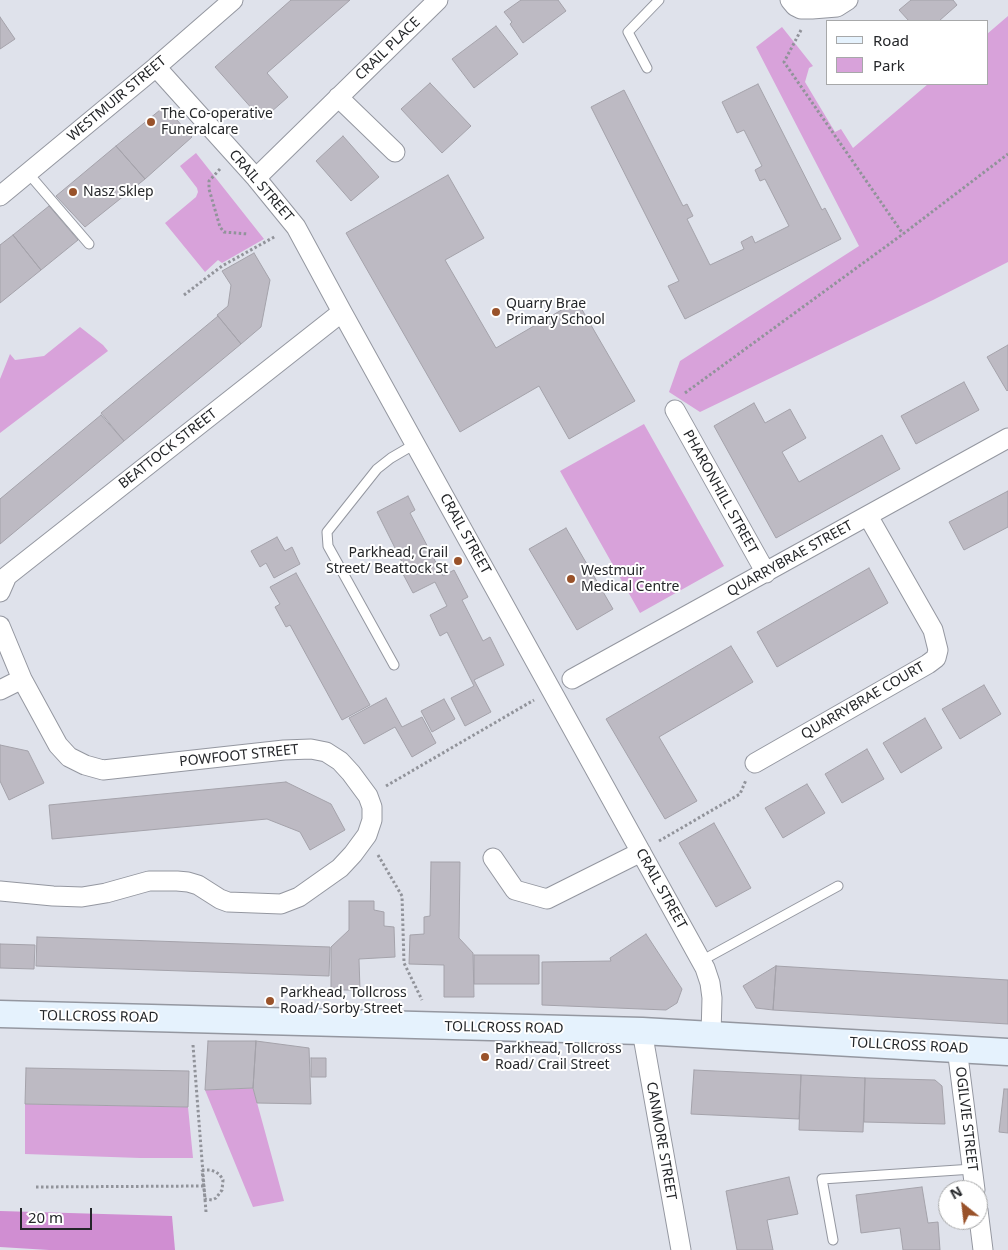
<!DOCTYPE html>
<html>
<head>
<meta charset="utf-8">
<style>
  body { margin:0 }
  #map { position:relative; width:1008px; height:1250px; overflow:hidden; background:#dfe2eb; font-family:"Noto Sans",sans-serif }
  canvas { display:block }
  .legend { position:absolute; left:826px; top:20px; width:162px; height:65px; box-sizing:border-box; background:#fff; border:1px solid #a7a8a9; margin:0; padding:6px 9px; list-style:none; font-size:15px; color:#242629 }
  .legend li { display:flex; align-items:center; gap:10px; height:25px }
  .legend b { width:25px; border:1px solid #a7a8a9 }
  .north { position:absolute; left:938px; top:1180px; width:50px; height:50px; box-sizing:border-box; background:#fff; border:1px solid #a7a8a9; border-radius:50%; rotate:331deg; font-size:14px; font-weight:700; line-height:20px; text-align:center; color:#242629 }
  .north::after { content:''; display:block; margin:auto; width:18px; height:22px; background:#99522a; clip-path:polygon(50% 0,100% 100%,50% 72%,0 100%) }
  .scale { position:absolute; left:20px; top:1208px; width:72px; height:22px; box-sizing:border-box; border:2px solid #242629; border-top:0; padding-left:6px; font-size:15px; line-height:18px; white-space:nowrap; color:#242629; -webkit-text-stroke:4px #fff; paint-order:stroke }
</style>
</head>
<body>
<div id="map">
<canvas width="1008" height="1250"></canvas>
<ul class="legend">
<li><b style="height:6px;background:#e5f2fd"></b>Road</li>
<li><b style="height:14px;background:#d8a2da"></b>Park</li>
</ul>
<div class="north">N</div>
<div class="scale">20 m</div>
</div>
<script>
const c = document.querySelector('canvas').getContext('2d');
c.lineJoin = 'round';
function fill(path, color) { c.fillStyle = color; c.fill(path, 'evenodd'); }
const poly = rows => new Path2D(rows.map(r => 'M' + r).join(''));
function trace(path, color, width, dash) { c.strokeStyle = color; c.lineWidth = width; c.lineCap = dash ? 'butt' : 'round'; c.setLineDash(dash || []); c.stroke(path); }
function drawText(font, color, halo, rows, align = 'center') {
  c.font = font + ' "Noto Sans",sans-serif'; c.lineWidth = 4; c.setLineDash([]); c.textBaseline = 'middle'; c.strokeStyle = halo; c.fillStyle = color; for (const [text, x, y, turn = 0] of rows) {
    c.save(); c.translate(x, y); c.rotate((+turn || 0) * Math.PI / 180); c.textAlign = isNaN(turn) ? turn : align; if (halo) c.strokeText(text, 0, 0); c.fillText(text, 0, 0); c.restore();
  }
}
const green = poly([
  [1008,16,1008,262,933,300,700,412,669,392,680,361,859,246,756,47,782,27,813,66,809,68,805,82,835,132,841,129,853,148,928,84,987,84,987,34],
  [196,153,264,239,222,263,218,260,205,272,165,223,196,197,198,192,197,188,180,166],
  [80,327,103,345,108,351,0,433,0,379,10,354,15,360,44,356],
  [644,424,724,566,640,613,560,471],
  [253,1088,284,1201,253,1207,205,1090],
  [25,1104,188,1107,193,1158,140,1158,25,1154]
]);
const forest = poly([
  [0,1211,172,1216,175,1250,49,1250,0,1247]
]);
const building = poly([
  [291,0,350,0,267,73,288,97,262,120,215,67,291,0],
  [521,0,558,0,566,11,523,43,510,24,512,22,504,12,521,0],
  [911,0,953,0,957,5,939,21,909,21,899,10,911,0],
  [0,17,15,39,0,49,0,17],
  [496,26,518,54,474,88,452,59,496,26],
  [430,83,471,126,442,153,401,109,430,83],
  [758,84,822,210,825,208,841,239,685,319,668,286,679,281,591,107,624,90,683,206,687,204,693,216,687,219,710,265,744,249,741,242,752,236,755,243,789,226,765,179,760,181,755,170,762,166,744,130,737,133,722,102,758,84],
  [160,110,168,110,192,137,145,179,116,146,160,110],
  [343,136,379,177,351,201,316,161,343,136],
  [116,146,145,179,85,227,56,196,116,146],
  [448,175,484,238,445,260,496,348,577,301,635,401,569,439,539,386,460,432,346,233,448,175],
  [49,206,78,240,41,270,13,235,49,206],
  [13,235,41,270,0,303,0,245,13,235],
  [254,253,270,280,261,327,241,344,217,315,228,306,231,285,222,271,254,253],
  [218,316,241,344,124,441,101,413,218,316],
  [1008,345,1008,390,1007,391,987,357,1008,345],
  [964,382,979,410,916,444,901,416,964,382],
  [754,403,765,423,790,409,806,438,782,452,799,482,882,435,900,469,776,538,714,426,754,403],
  [101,415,124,441,0,544,0,499,101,415],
  [1008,491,1008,527,964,550,949,522,1008,491],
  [408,496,415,510,410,513,443,576,454,570,468,597,462,600,483,641,490,637,504,665,474,680,491,712,465,726,451,698,474,686,447,632,440,636,430,615,447,606,435,582,413,593,403,574,407,572,377,512,408,496],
  [566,528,613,609,577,630,529,549,566,528],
  [277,537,285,551,292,547,300,564,274,578,266,563,260,567,251,551,277,537],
  [869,568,888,603,777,667,757,632,869,568],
  [296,573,370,705,342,720,290,625,286,627,275,607,280,604,270,587,296,573],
  [731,646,753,682,659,737,697,801,665,819,606,719,731,646],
  [984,685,1001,714,960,739,942,709,984,685],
  [386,698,402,727,422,717,436,743,412,757,395,727,364,744,349,718,386,698],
  [444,699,455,719,432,732,421,711,444,699],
  [925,718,942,748,901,773,883,743,925,718],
  [0,745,28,751,44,783,9,800,0,781,0,745],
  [867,749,884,779,842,803,825,774,867,749],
  [286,782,331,804,345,830,310,850,300,832,267,819,52,839,49,805,286,782],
  [807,784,825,813,783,838,765,808,807,784],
  [714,823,751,888,716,907,679,843,714,823],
  [431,862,460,862,459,938,473,953,474,997,444,997,444,965,409,964,410,935,424,934,424,917,430,916,431,862],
  [349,901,374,901,374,910,384,912,384,926,394,927,395,957,359,959,360,990,331,990,331,947,349,930,349,901],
  [646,934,682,989,677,1003,666,1010,542,1005,542,962,611,961,610,958,646,934],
  [37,937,330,947,329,976,36,966,37,937],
  [0,944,35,945,34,969,0,968,0,944],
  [474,955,539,955,539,984,474,984,474,955],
  [776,966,1008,980,1008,1024,773,1010,776,966],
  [776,966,773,1010,756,1008,743,986,776,966],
  [208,1041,256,1041,253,1088,205,1090,208,1041],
  [256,1041,309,1048,311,1104,257,1103,253,1088,256,1041],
  [311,1058,326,1058,326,1077,311,1077,311,1058],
  [26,1068,189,1071,188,1107,25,1104,26,1068],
  [694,1070,801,1075,799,1119,691,1114,694,1070],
  [801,1075,865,1078,863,1132,799,1130,801,1075],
  [865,1078,935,1080,942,1086,945,1124,864,1122,865,1078],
  [1004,1089,1008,1089,1008,1133,999,1132,1004,1089],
  [789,1177,798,1214,767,1220,773,1250,737,1250,726,1191,789,1177],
  [922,1187,928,1223,938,1222,940,1250,903,1250,900,1228,861,1233,856,1195,922,1187]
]);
const path = poly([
  [801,30,784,62,903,234],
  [220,169,209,181,209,189,220,227,224,232,248,234],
  [184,295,222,266,276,236],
  [685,393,903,234,1008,154],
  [386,786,534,700],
  [659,841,740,794,746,780],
  [378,855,402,896,404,963,422,1000],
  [193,1045,206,1212],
  [202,1170,211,1170,216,1172,220,1175,223,1180,222,1190,216,1198,212,1200,205,1199,202,1170],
  [36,1187,204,1186]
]);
const lane = poly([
  [647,68,628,32,659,0],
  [28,173,89,244],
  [394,665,328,546,327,532,377,469,391,458,415,444],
  [701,961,838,886],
  [833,1240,822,1179,973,1169]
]);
const street = poly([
  [790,0,795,6,801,9,812,9,837,7,848,0],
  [156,67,256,178,296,227,342,312,705,968,710,983,712,998,711,1035],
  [338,97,395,152],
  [256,178,438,0],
  [0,196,156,67,233,0],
  [675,410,766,573],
  [0,592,7,576,342,312],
  [0,626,22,679],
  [572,679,1008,438],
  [0,690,22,679,58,745,69,757,85,765,103,770,284,750,311,749,326,752,340,761,351,773,368,796,372,807,372,820,367,835,353,854,340,868,299,897,281,904,228,902,220,899,198,885,188,882,177,881,149,881,106,893,82,897,53,896,0,891],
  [755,763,928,664,936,658,938,650,933,630,868,516],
  [493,858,515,890,547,899,641,852],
  [642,1031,681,1250],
  [957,1048,975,1190],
  [978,1210,983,1250]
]);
const secondary = poly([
  [0,1014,642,1031,1008,1052]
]);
const markers = [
  [151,122,5,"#99522a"],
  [73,192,5,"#99522a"],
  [496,312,5,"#99522a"],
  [458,561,5,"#99522a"],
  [571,579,5,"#99522a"],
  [270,1001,5,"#99522a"],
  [485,1057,5,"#99522a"]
];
const streetNames = [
  ["CRAIL PLACE",388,49,-44],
  ["WESTMUIR STREET",117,99,-40],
  ["CRAIL STREET",261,186,49],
  ["BEATTOCK STREET",168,449,-38],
  ["PHARONHILL STREET",720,492,61],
  ["CRAIL STREET",465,534,61],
  ["QUARRYBRAE STREET",790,559,-29],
  ["QUARRYBRAE COURT",863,701,-30],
  ["POWFOOT STREET",239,756,-6],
  ["CRAIL STREET",661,889,61],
  ["TOLLCROSS ROAD",99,1017,1],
  ["TOLLCROSS ROAD",504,1028,1],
  ["TOLLCROSS ROAD",909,1046,3],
  ["OGILVIE STREET",966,1119,83],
  ["CANMORE STREET",661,1141,80]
];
const poiNames = [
  ["The Co-operative",161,114],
  ["Funeralcare",161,130],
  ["Nasz Sklep",83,192],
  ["Quarry Brae",506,304],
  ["Primary School",506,320],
  ["Parkhead, Crail",448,553,"right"],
  ["Street/ Beattock St",448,569,"right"],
  ["Westmuir",581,571],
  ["Medical Centre",581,587],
  ["Parkhead, Tollcross",280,993],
  ["Road/ Sorby Street",280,1009],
  ["Parkhead, Tollcross",495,1049],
  ["Road/ Crail Street",495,1065]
];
fill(green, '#d8a2da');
fill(forest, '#d08ed2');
fill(building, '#bdbac3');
trace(building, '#a4a2aa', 1);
trace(lane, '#9497a0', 11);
trace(street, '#9497a0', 21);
trace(secondary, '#9497a0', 29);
trace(path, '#91939a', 3, [2.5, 2.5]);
trace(lane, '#fff', 9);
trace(street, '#fff', 19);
trace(secondary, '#e5f2fd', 26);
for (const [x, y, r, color] of markers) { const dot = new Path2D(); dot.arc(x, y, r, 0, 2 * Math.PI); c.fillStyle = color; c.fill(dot); trace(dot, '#fff', 2); }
drawText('14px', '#242629', '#fff', streetNames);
drawText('14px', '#242629', '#fff', poiNames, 'left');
</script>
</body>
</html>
